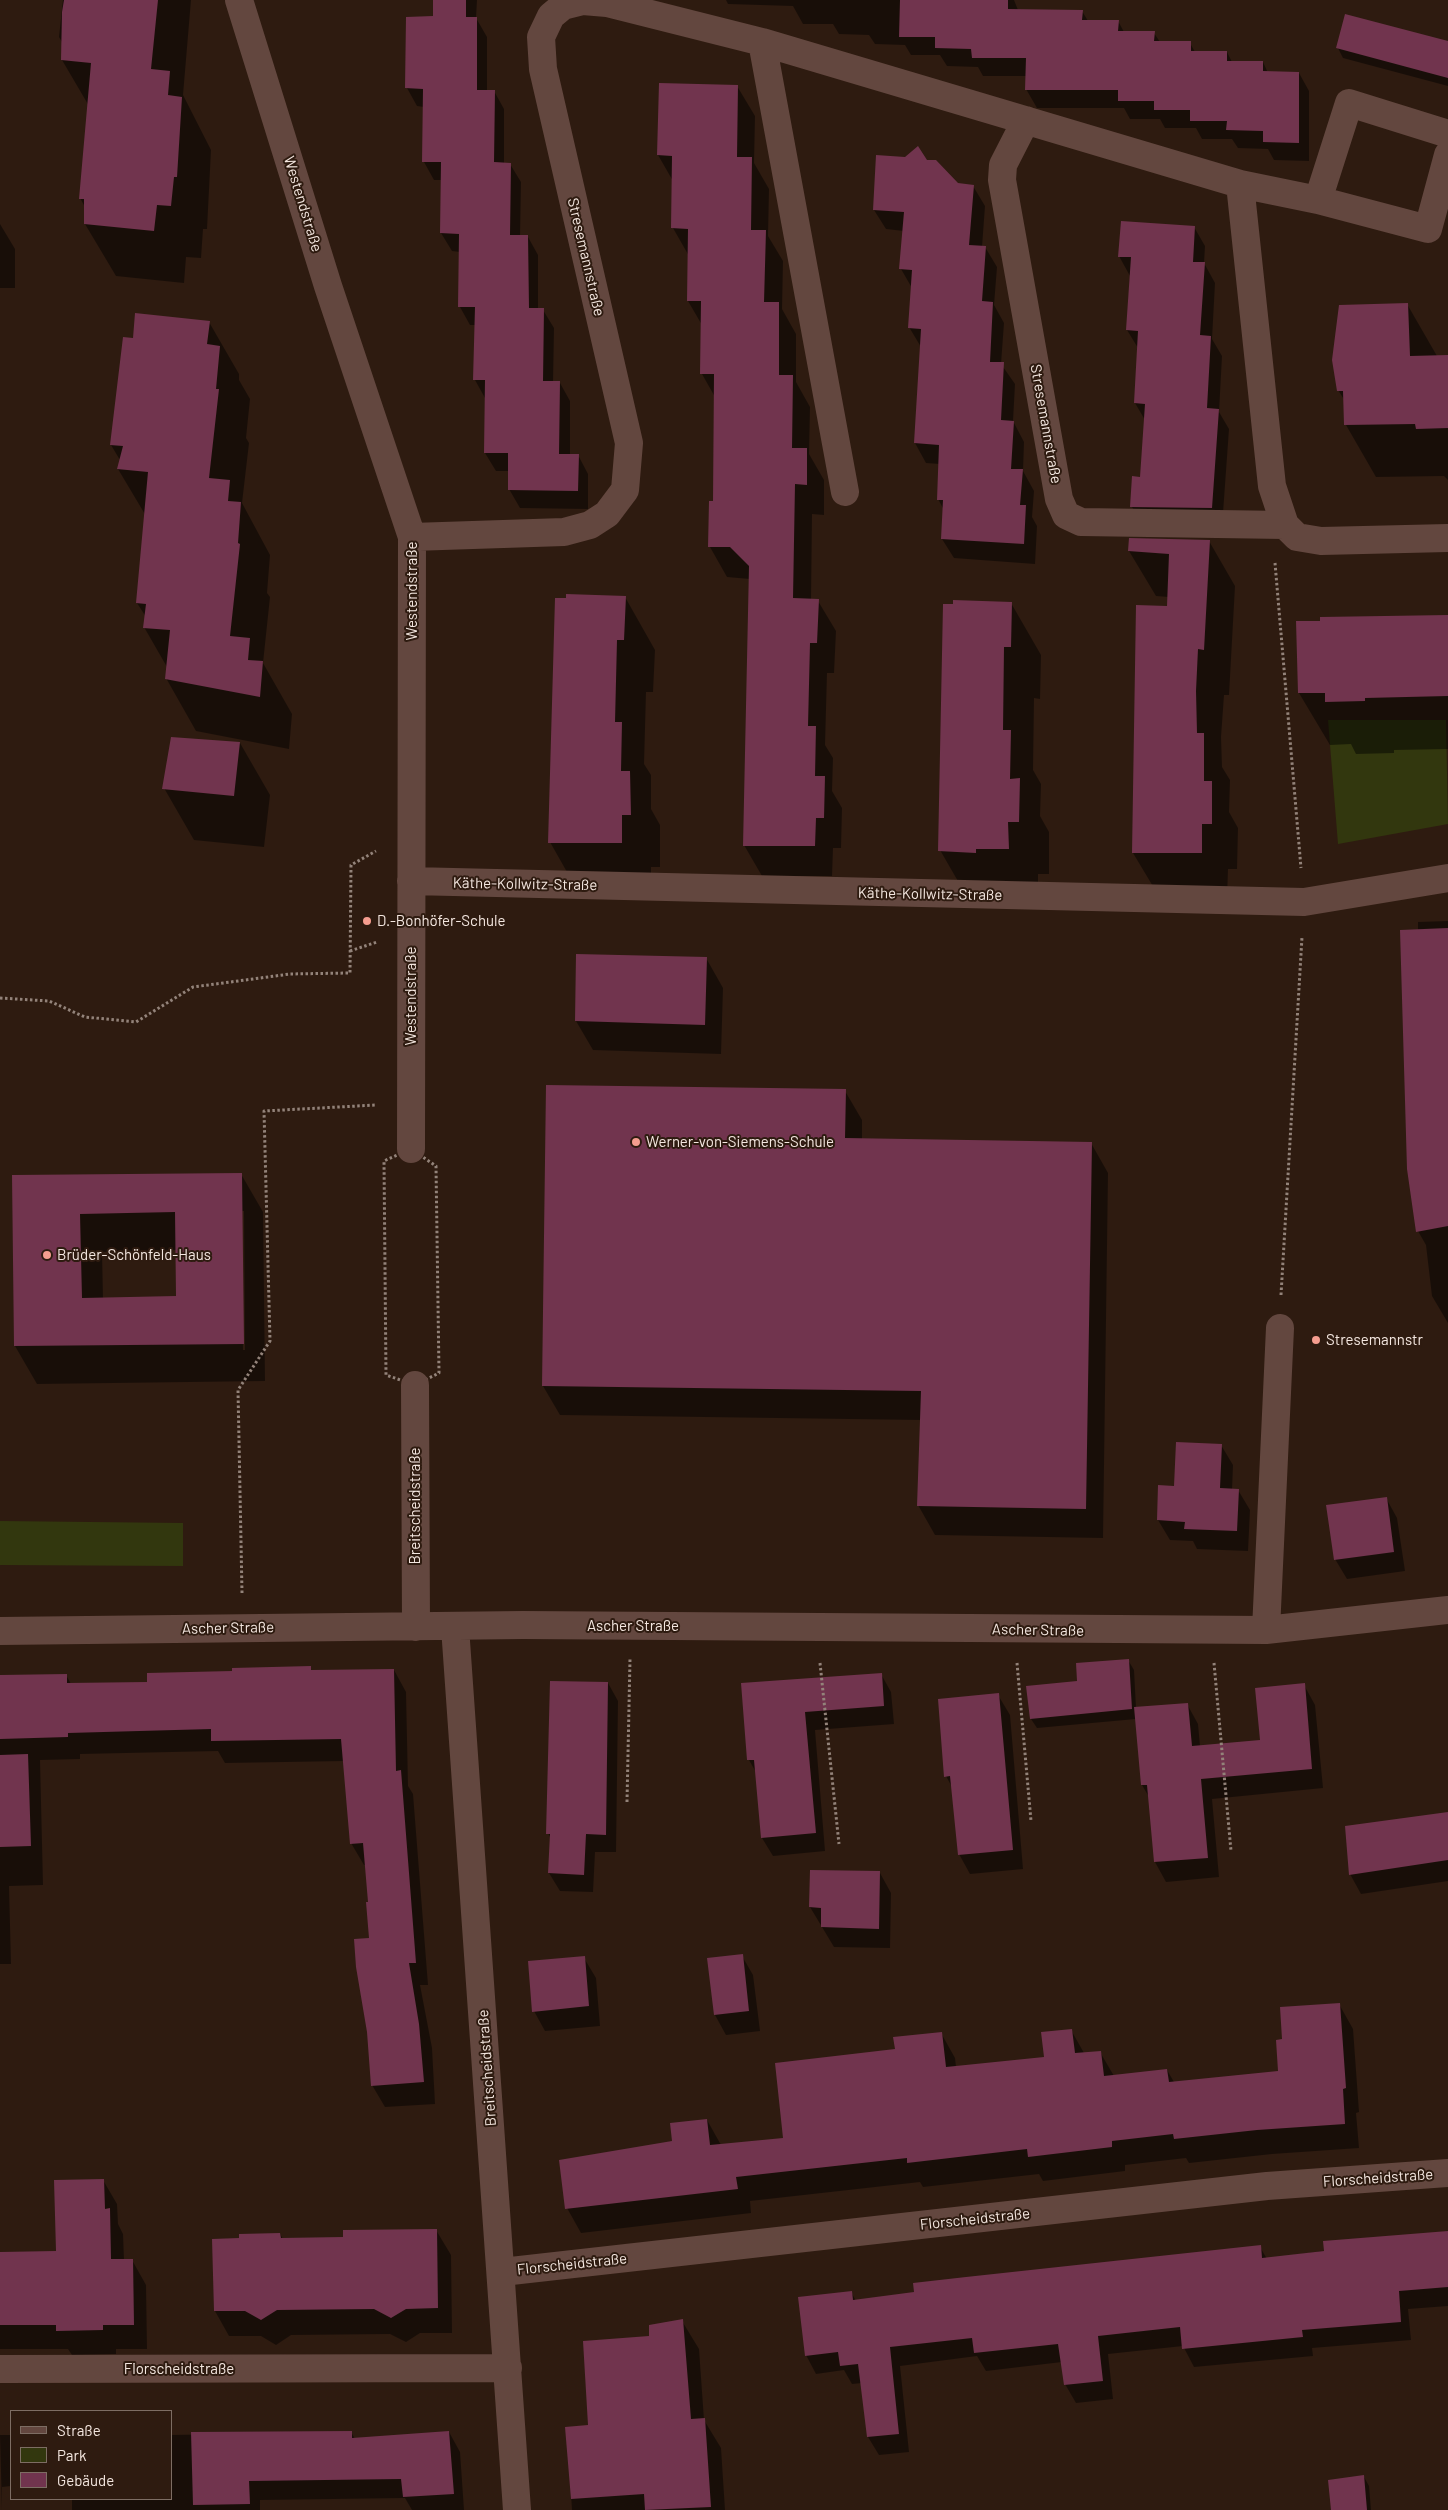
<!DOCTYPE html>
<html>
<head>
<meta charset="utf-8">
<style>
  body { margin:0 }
  #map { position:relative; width:1448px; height:2510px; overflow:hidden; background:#2e1b10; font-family:Barlow,sans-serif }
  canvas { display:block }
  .legend { position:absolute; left:10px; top:2410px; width:162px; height:90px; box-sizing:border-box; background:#2e1b10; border:1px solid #7d6d63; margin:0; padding:6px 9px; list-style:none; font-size:15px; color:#f4e7e0 }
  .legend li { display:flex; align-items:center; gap:10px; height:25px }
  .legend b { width:25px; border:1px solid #7d6d63 }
</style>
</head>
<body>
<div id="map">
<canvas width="1448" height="2510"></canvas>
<ul class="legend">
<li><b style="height:6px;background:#63473f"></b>Straße</li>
<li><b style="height:14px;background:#32370e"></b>Park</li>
<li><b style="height:14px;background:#71344e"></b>Gebäude</li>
</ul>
</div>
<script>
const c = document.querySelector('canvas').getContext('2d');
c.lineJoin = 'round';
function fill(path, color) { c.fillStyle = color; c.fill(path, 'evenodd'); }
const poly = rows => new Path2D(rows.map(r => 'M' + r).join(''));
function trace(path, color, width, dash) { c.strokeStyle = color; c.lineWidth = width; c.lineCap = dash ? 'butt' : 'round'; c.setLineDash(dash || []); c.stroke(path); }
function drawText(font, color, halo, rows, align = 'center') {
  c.font = font + ' Barlow,sans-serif'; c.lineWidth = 4; c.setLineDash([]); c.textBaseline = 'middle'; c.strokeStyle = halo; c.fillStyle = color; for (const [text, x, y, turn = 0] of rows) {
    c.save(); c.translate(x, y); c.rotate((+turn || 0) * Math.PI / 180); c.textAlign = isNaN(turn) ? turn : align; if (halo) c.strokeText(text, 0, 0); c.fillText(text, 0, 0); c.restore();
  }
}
const green = poly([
  [1446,720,1448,824,1338,844,1328,720],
  [0,1521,183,1523,183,1566,0,1565]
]);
const shadow = poly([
  [63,0,191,0,183,95,211,150,207,229,203,229,201,258,186,257,184,283,116,276,85,224,85,207,80,198,89,106,62,60,62,42,59,37],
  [435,0,477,0,476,18,487,37,487,91,494,91,504,109,504,164,510,164,521,182,520,237,528,237,538,255,538,309,543,310,554,328,553,383,560,383,570,401,570,455,578,455,588,474,588,509,520,508,509,489,509,471,496,471,485,453,485,398,475,380,476,325,470,325,460,307,460,252,452,251,441,233,442,180,434,180,424,162,424,107,417,106,407,88,407,18,434,18],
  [726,0,1014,0,1018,10,1082,11,1088,21,1118,21,1124,32,1154,33,1160,42,1190,43,1195,52,1227,52,1232,62,1263,62,1268,73,1299,73,1309,91,1309,161,1274,160,1268,149,1238,148,1232,139,1202,139,1196,128,1165,128,1160,119,1130,119,1124,108,1037,108,1026,89,1027,76,983,76,978,67,947,66,940,55,911,55,905,45,875,44,869,35,839,34,833,24,803,24,793,6,728,4],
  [1448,43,1448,86,1343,58,1338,48],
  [737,86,755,116,754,163,769,189,768,236,783,261,782,309,796,334,796,382,810,407,809,454,824,480,824,515,812,514,811,600,818,601,836,631,834,673,827,673,825,745,833,758,832,791,842,808,841,848,833,848,832,876,762,876,744,845,750,579,727,577,710,547,714,502,715,397,702,374,702,325,688,301,689,256,673,228,673,181,658,155],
  [926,161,958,185,973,186,985,206,982,247,985,247,997,267,994,305,1004,323,1001,364,1015,384,1013,421,1024,442,1023,471,1034,491,1032,517,1037,526,1035,564,954,558,942,539,944,510,938,499,940,464,926,463,915,443,921,347,909,327,912,288,901,269,904,231,886,229,874,210],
  [0,224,15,249,15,288,0,288],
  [1194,227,1205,246,1204,263,1215,283,1212,339,1222,356,1219,412,1229,429,1222,527,1143,526,1132,507,1141,478,1145,420,1135,403,1138,348,1127,330,1130,276,1119,256],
  [1407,304,1437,356,1448,356,1448,480,1444,476,1376,477,1346,425,1345,401,1338,390],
  [209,322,239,374,239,380,250,399,246,438,249,443,242,503,270,555,267,593,270,597,263,663,292,714,289,749,196,731,166,678,167,667,144,627,146,617,137,603,146,516,118,469,120,460,111,445,135,339],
  [1209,541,1235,586,1229,695,1224,695,1221,737,1222,767,1230,780,1229,812,1238,828,1237,869,1228,869,1227,898,1160,898,1133,853,1169,597,1156,596,1129,551],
  [625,597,655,650,653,692,646,692,644,764,651,775,651,809,660,825,660,867,651,867,651,895,580,895,550,842],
  [1011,603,1041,655,1040,699,1034,698,1033,770,1041,784,1040,816,1049,832,1049,874,1038,874,1038,901,970,902,940,850,954,605],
  [1448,616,1448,749,1394,750,1394,753,1356,754,1351,744,1330,745,1299,693],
  [240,743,270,795,264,847,194,840,164,788],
  [1448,921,1448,1323,1432,1296,1426,1245,1418,1231,1418,922],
  [706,958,723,988,721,1054,593,1050,576,1021],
  [845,1091,862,1120,862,1140,1091,1143,1108,1173,1103,1538,935,1535,918,1505,922,1420,560,1415,543,1386],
  [241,1174,263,1212,265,1381,37,1384,15,1346,13,1177],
  [241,1211,244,1211,245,1350,243,1350],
  [177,1250,177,1297,103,1299,102,1252],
  [1221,1445,1233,1465,1232,1490,1238,1490,1250,1510,1248,1551,1197,1549,1193,1541,1170,1540,1158,1520,1159,1486,1175,1487],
  [1386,1498,1397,1518,1405,1571,1347,1579,1335,1559],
  [1128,1660,1134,1670,1136,1708,1187,1704,1198,1724,1200,1746,1261,1741,1304,1685,1315,1705,1323,1788,1212,1799,1219,1877,1166,1882,1155,1862,1149,1797,1142,1785,1136,1719,1037,1728,1031,1719,1079,1682],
  [310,1668,312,1671,394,1670,406,1692,408,1786,413,1794,428,1985,420,1985,432,2048,435,2104,385,2107,372,2085,370,1903,366,1865,364,1865,351,1843,345,1761,225,1763,218,1751,80,1754,80,1759,40,1760,43,1885,9,1886,11,1964,0,1964,0,1676,66,1675,71,1684,148,1683],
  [881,1674,891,1692,894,1724,815,1730,825,1851,773,1856,762,1838,757,1774,749,1760,742,1684],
  [608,1683,618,1701,616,1852,595,1852,593,1892,560,1891,549,1873,551,1839,548,1833],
  [998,1695,1010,1715,1023,1869,970,1874,959,1854,953,1789,946,1776],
  [1448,1817,1448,1881,1361,1894,1350,1874],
  [880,1873,891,1893,890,1948,834,1947,810,1907],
  [742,1956,753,1975,760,2031,726,2035,715,2015],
  [584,1958,596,1978,600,2026,545,2031,534,2011],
  [1339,2004,1353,2029,1359,2112,1356,2113,1359,2148,1272,2154,1189,2163,1186,2158,1125,2165,1125,2171,1043,2181,1039,2174,923,2187,920,2182,750,2201,751,2213,581,2233,567,2208,707,2120,721,2145,784,2139,896,2050,941,2033,955,2058,956,2067,1045,2058,1071,2030,1084,2053,1100,2052,1114,2076,1167,2070,1174,2082,1279,2072,1283,2040],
  [103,2180,117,2204,118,2224,123,2234,124,2260,132,2260,146,2285,147,2349,116,2349,116,2354,72,2355,68,2349,0,2349,0,2253,57,2252],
  [436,2230,451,2255,452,2333,420,2333,406,2342,390,2334,291,2335,276,2345,261,2336,229,2336,215,2311,214,2240,240,2240,280,2234,283,2239,344,2239],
  [1448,2233,1448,2306,1408,2309,1411,2340,1312,2348,1313,2356,1194,2367,1183,2346,1108,2354,1113,2399,1076,2403,1065,2384,1062,2362,986,2371,977,2356,900,2366,909,2452,879,2455,868,2437,862,2383,852,2384,844,2370,816,2374,806,2355,851,2292,856,2301,1260,2247,1267,2259],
  [682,2321,699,2349,704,2420,721,2448,725,2510,572,2510,567,2428,590,2426,651,2337],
  [351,2432,355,2439,449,2432,460,2452,464,2510,412,2510,405,2498,260,2500,260,2510,72,2510,72,2499,171,2499,171,2435],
  [0,2435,11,2435,11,2486,2,2487,2,2510],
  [1364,2477,1369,2486,1371,2510,1332,2510]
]);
const building = poly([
  [64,0,158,0,151,69,170,71,168,95,182,97,177,177,174,177,171,206,157,205,154,231,84,224,84,199,79,199,91,63,61,60,62,12],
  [433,0,466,0,466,17,477,17,477,90,495,90,494,162,511,163,510,235,528,235,529,308,544,308,543,381,560,381,559,454,579,454,578,491,508,490,508,453,484,453,485,380,473,380,475,307,458,307,459,234,440,233,441,162,422,162,423,89,405,88,406,17,433,16],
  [900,0,1008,0,1008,9,1083,10,1082,20,1119,20,1118,31,1155,31,1154,41,1191,41,1191,51,1227,51,1227,61,1263,61,1263,71,1299,72,1299,143,1263,142,1263,131,1226,130,1227,121,1190,121,1190,110,1154,110,1154,101,1118,101,1118,90,1025,90,1026,58,972,58,971,49,935,48,935,37,899,37],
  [1345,14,1448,41,1448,78,1336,48],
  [659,83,738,85,737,157,752,157,751,230,766,230,764,302,779,302,779,375,793,375,792,448,807,448,807,485,795,484,793,598,819,599,817,643,810,643,808,726,816,726,815,776,825,776,824,818,816,818,815,846,743,846,749,566,730,547,708,547,709,501,713,501,714,374,700,374,701,301,687,301,688,229,671,228,672,156,657,155],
  [918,146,927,160,936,160,958,183,974,185,969,245,986,246,982,301,993,302,990,362,1004,362,1001,420,1014,421,1011,469,1023,469,1020,505,1026,505,1024,544,941,539,943,500,937,500,939,445,914,443,921,329,908,328,912,270,899,269,904,212,873,210,876,155,905,157],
  [1121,221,1195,226,1193,262,1205,262,1200,335,1211,336,1207,408,1219,409,1212,508,1130,507,1132,476,1140,477,1145,404,1134,403,1138,331,1126,330,1131,257,1118,257],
  [1408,303,1410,356,1448,355,1448,428,1416,429,1415,424,1344,425,1343,391,1337,391,1332,360,1339,305],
  [135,313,210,321,207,344,220,346,216,389,219,389,209,478,230,480,228,501,241,502,238,543,240,544,230,636,250,638,248,660,263,661,260,697,165,679,170,630,143,628,146,604,136,603,148,472,117,469,123,446,110,445,123,337,133,338],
  [1129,538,1210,540,1204,650,1198,649,1196,691,1197,733,1204,733,1204,781,1212,781,1212,824,1202,824,1202,853,1132,853,1136,605,1167,606,1169,554,1128,551],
  [566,594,626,596,624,640,617,640,615,722,622,722,621,771,630,771,631,815,622,815,622,843,548,843,555,598,566,598],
  [953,600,1012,602,1011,647,1004,647,1003,730,1011,730,1010,779,1020,778,1019,822,1008,822,1009,849,976,849,976,853,938,851,943,604,953,604],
  [1448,615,1448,696,1365,698,1365,701,1325,702,1325,693,1298,693,1296,621,1320,621,1320,617],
  [171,737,240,742,234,796,162,789],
  [1448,928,1448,1226,1416,1232,1407,1169,1400,930],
  [576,954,707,957,705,1025,575,1021],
  [546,1085,846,1089,845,1138,1092,1142,1086,1509,917,1506,921,1391,542,1386],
  [242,1173,244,1344,14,1346,12,1175],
  [175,1212,176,1296,82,1298,80,1214],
  [1176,1442,1222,1444,1220,1488,1239,1489,1237,1531,1184,1529,1185,1522,1157,1520,1158,1485,1174,1486],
  [1387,1497,1394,1552,1334,1560,1326,1505],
  [1129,1659,1132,1709,1030,1719,1026,1686,1077,1681,1076,1663],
  [311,1666,311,1670,394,1669,396,1771,401,1770,416,1963,409,1963,419,2024,424,2082,371,2086,367,2032,356,1967,354,1939,369,1938,366,1902,368,1902,363,1843,350,1844,341,1739,211,1741,211,1729,68,1733,68,1737,0,1739,0,1675,67,1674,67,1683,147,1682,147,1673,232,1671,232,1668],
  [882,1673,884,1706,805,1712,816,1833,761,1838,754,1760,747,1760,741,1683],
  [550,1681,608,1682,606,1835,586,1834,584,1875,548,1873,550,1834,546,1834],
  [1305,1683,1312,1769,1201,1779,1208,1858,1154,1862,1147,1785,1141,1785,1134,1707,1188,1703,1192,1746,1260,1740,1255,1688],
  [999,1693,1013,1850,958,1855,950,1776,944,1777,938,1699],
  [28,1754,31,1846,0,1847,0,1755],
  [1448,1812,1448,1860,1349,1875,1345,1826],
  [810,1870,880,1871,879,1929,821,1927,821,1908,809,1907],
  [743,1954,749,2011,714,2015,707,1958],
  [585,1956,589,2006,532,2012,528,1961],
  [1340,2003,1346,2088,1343,2089,1345,2124,1257,2130,1174,2139,1173,2134,1112,2141,1112,2147,1028,2157,1027,2149,907,2163,907,2158,736,2177,738,2189,565,2209,559,2160,672,2141,670,2123,707,2119,710,2145,783,2138,775,2063,895,2049,893,2037,942,2032,946,2067,1044,2057,1041,2032,1072,2029,1075,2053,1101,2051,1104,2076,1167,2069,1169,2082,1278,2071,1276,2040,1282,2039,1280,2007],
  [104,2179,105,2209,110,2208,111,2259,133,2259,134,2325,103,2325,103,2330,56,2331,56,2325,0,2325,0,2252,56,2251,54,2180],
  [437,2229,438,2308,406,2309,391,2318,374,2309,277,2310,261,2320,245,2311,214,2311,212,2239,239,2238,239,2234,280,2233,281,2238,343,2237,343,2230],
  [1448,2231,1448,2287,1399,2291,1401,2322,1302,2330,1303,2337,1182,2349,1180,2327,1098,2336,1103,2381,1064,2385,1058,2344,974,2353,972,2338,890,2347,899,2434,867,2437,858,2364,840,2366,838,2352,805,2356,798,2297,852,2291,853,2300,914,2292,913,2283,966,2277,1261,2245,1262,2258,1324,2251,1323,2241],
  [683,2319,691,2419,705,2418,711,2507,645,2510,644,2494,571,2499,565,2427,588,2425,583,2341,649,2336,649,2325],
  [352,2431,352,2438,449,2431,454,2494,403,2497,401,2479,249,2481,250,2504,193,2505,191,2432],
  [1364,2475,1367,2510,1331,2510,1328,2480]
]);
const path = poly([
  [1275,563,1301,868],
  [350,951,377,942],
  [0,998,49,1001,85,1017,136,1022,193,987,290,974,350,973,351,865,376,851],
  [411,1149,436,1166,439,1373,415,1385,386,1375,384,1161,411,1149],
  [1281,1295,1302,937],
  [242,1593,238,1390,270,1341,264,1111,376,1105],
  [820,1663,839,1844],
  [1017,1663,1031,1821],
  [1214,1663,1231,1851],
  [627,1802,630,1659]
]);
const street = poly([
  [239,0,328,286,412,537,411,1149],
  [762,42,845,492],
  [1026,120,1003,165,1002,180,1059,499,1066,515,1081,522,1285,525],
  [1240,184,1272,486,1285,525,1297,537,1321,541,1448,538],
  [1318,200,1349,103,1448,134],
  [412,537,564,532,590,525,607,514,625,490,629,443,543,69,541,37,551,16,563,6,583,1,607,3,762,42,1240,184,1318,200,1428,229,1448,155],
  [411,881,1304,902,1448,878],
  [415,1385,416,1627],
  [455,1627,517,2510],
  [1266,1630,1280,1328],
  [0,1631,523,1625,1266,1630,1448,1610],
  [502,2272,1267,2186,1448,2173],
  [0,2369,508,2368]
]);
const markers = [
  [367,921,5,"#f59d8f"],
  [636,1142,5,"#f59d8f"],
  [47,1255,5,"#f59d8f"],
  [1316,1340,5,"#f59d8f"]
];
const streetNames = [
  ["Westendstraße",303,204,73],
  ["Stresemannstraße",586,257,77],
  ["Stresemannstraße",1046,424,80],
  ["Westendstraße",412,591,-90],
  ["Käthe-Kollwitz-Straße",525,884,1],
  ["Käthe-Kollwitz-Straße",930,894,1],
  ["Westendstraße",411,996,-90],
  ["Breitscheidstraße",415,1506,-90],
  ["Ascher Straße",633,1626],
  ["Ascher Straße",228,1628,-1],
  ["Ascher Straße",1038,1630,1],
  ["Breitscheidstraße",487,2068,-94],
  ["Florscheidstraße",1378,2178,-4],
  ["Florscheidstraße",975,2219,-6],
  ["Florscheidstraße",572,2264,-6],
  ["Florscheidstraße",179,2369]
];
const poiNames = [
  ["D.-Bonhöfer-Schule",377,921],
  ["Werner-von-Siemens-Schule",646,1142],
  ["Brüder-Schönfeld-Haus",57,1255],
  ["Stresemannstr",1326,1340]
];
fill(green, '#32370e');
fill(shadow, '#0007');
fill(building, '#71344e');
trace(path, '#93837a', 3, [2.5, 2.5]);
trace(street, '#63473f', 28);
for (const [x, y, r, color] of markers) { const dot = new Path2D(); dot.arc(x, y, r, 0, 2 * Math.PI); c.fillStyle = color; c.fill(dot); trace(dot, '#2e1b10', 2); }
drawText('15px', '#f4e7e0', '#2e1b10', streetNames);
drawText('15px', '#f4e7e0', '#2e1b10', poiNames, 'left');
</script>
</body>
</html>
